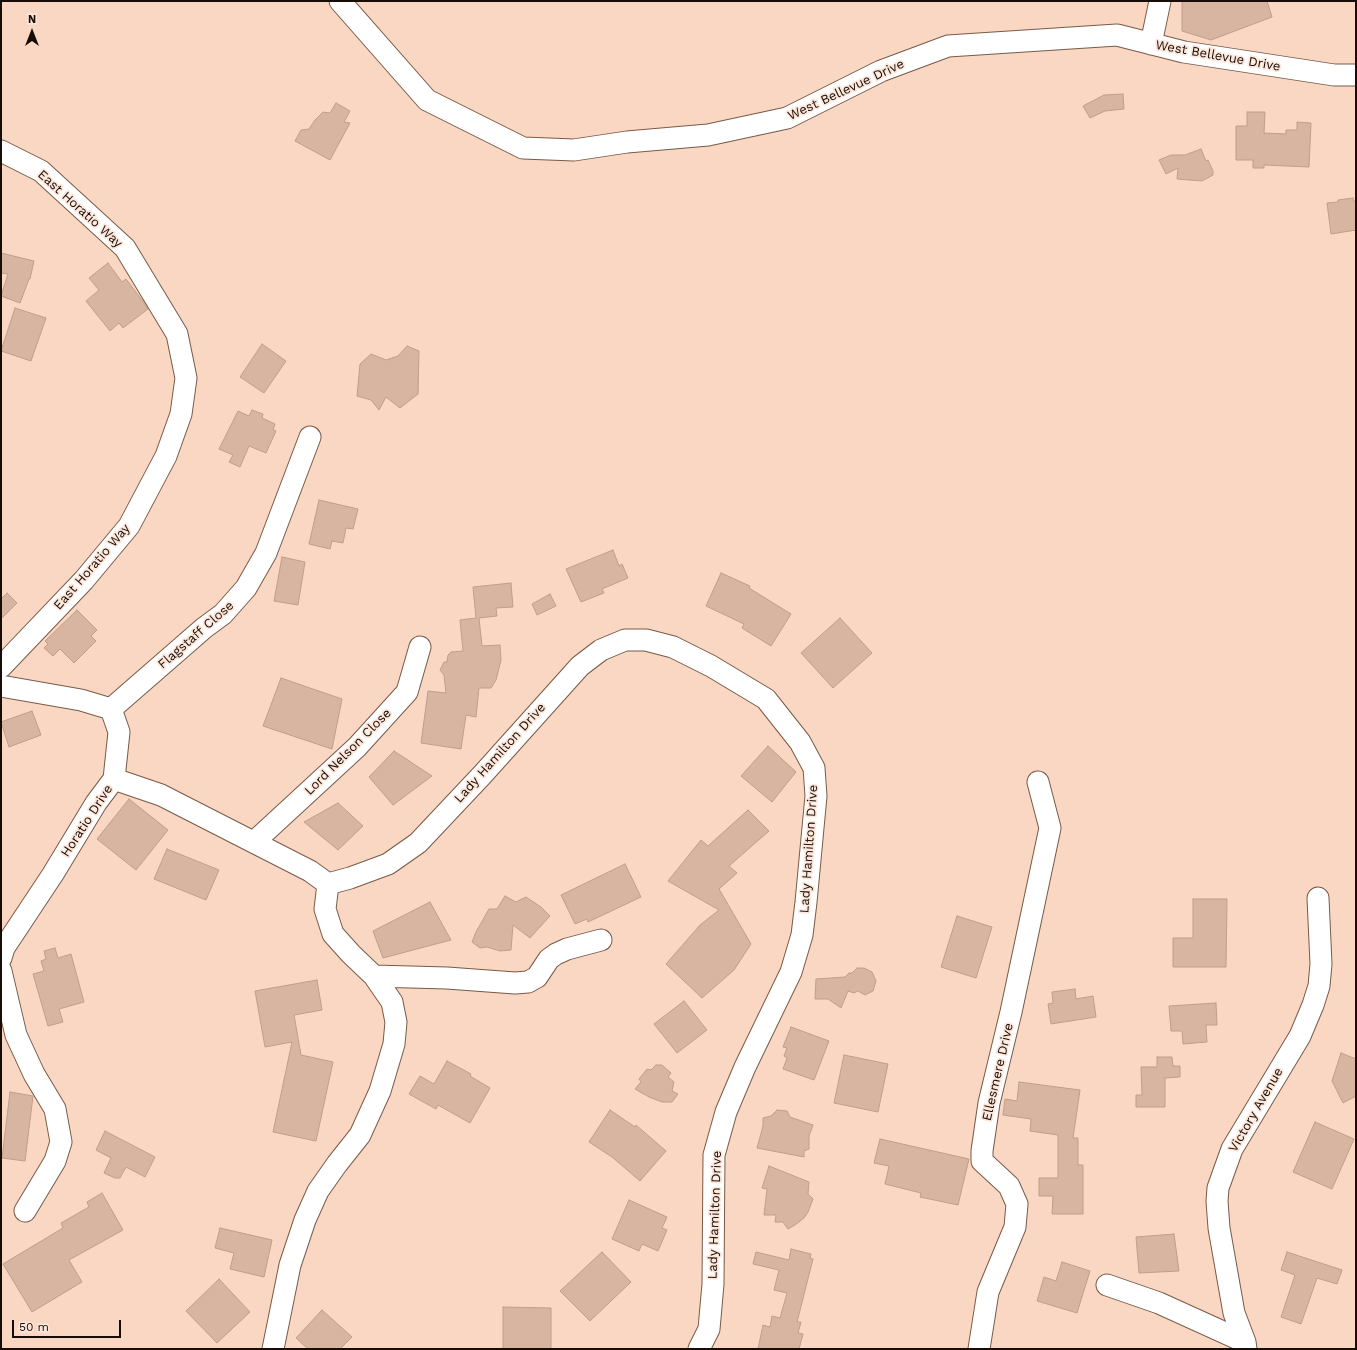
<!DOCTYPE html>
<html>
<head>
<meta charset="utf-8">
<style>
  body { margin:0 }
  #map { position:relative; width:1357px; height:1350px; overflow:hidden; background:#fad7c2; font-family:"Work Sans",sans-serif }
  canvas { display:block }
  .frame { position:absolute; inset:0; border:2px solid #170c06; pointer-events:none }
  .north { position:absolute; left:12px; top:12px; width:40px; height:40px; -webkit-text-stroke:3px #fde7db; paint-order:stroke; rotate:0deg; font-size:11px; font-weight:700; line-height:16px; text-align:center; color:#170c06 }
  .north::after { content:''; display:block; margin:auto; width:14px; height:18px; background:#170c06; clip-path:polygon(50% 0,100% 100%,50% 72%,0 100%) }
  .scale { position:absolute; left:12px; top:1320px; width:109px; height:18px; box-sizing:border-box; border:2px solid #170c06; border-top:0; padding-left:5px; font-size:12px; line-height:14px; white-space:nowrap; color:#170c06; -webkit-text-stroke:3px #fde7db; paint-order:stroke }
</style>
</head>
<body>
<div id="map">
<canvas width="1357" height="1350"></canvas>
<div class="frame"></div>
<div class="north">N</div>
<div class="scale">50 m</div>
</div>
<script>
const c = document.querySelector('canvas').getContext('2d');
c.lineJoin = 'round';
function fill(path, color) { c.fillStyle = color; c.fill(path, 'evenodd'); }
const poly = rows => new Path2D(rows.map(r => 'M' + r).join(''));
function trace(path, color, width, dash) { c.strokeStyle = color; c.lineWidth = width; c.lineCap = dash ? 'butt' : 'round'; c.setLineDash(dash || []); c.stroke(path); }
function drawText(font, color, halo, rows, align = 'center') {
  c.font = font + ' "Work Sans",sans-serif'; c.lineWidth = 3.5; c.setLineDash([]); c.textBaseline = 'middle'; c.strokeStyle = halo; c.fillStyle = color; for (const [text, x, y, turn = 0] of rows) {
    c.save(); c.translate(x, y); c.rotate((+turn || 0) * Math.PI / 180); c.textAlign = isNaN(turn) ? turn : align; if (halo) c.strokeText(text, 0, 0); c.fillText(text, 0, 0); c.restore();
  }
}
const building = poly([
  [1182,1,1267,1,1272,17,1211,40,1182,31,1182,1],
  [1123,94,1124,109,1105,111,1090,118,1083,106,1104,95,1123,94],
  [336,103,350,111,344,122,350,123,330,160,295,141,301,130,309,129,315,120,323,112,330,113,336,103],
  [1247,112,1265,112,1264,133,1286,134,1286,130,1297,130,1297,122,1311,123,1309,167,1264,165,1264,168,1253,168,1253,160,1236,160,1236,126,1247,126,1247,112],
  [1201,149,1206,161,1208,160,1213,171,1213,175,1202,181,1177,179,1178,168,1166,174,1159,160,1171,155,1185,155,1201,149],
  [1353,198,1354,201,1356,201,1356,230,1331,234,1327,203,1338,202,1338,200,1353,198],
  [1,253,34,261,30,279,29,279,20,303,1,296,8,274,1,273,1,253],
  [108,263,122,282,126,279,142,300,148,309,123,328,119,323,110,331,86,301,99,290,89,278,108,263],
  [15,308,46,318,31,361,1,351,15,308],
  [262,344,286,361,264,393,240,377,262,344],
  [407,346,419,351,418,394,400,408,386,397,379,410,371,400,357,396,360,364,371,354,386,360,398,356,407,346],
  [252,410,263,414,262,418,275,424,273,430,276,431,266,453,249,446,240,467,229,462,233,455,219,449,238,411,249,416,252,410],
  [319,500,358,509,353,529,346,528,343,543,332,541,330,549,309,544,319,500],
  [613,550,619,566,622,564,628,578,602,589,604,593,581,602,566,569,613,550],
  [282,557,305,562,298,605,274,601,282,557],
  [721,573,750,586,749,588,791,614,771,646,742,628,744,624,706,606,721,573],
  [511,583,513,607,496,608,497,616,479,618,482,646,500,645,501,660,496,680,491,688,479,688,476,717,466,715,461,749,421,743,428,691,446,693,444,675,440,670,444,662,447,662,448,655,451,652,463,651,460,620,476,618,473,587,511,583],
  [7,593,17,603,1,619,1,599,7,593],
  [550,594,556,606,537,615,532,604,550,594],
  [77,610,97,630,91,636,96,641,74,663,60,649,53,656,44,648,48,644,45,641,77,610],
  [840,618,872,653,833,688,801,653,840,618],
  [281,678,342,699,332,749,263,726,281,678],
  [32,711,41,735,9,747,1,722,32,711],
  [768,746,796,772,772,802,741,776,768,746],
  [394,751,432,776,393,805,369,777,394,751],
  [129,799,168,830,136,870,97,839,129,799],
  [338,803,363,826,338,850,304,822,338,803],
  [748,810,769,831,729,866,737,873,719,889,751,944,734,970,702,998,666,964,700,925,719,910,668,881,701,840,708,846,748,810],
  [167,849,219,870,206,900,154,879,167,849],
  [625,864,641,897,588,922,587,919,575,924,561,895,625,864],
  [505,896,516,902,526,897,541,907,550,916,530,938,513,925,511,950,500,951,487,947,480,948,472,942,476,932,489,909,497,909,505,896],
  [1193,899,1227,899,1226,967,1173,967,1173,938,1193,938,1193,899],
  [430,902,451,940,383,958,373,931,430,902],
  [957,916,992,927,976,978,941,967,957,916],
  [55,948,58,958,71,954,84,1002,59,1009,63,1022,48,1026,33,974,44,971,41,961,46,959,44,951,55,948],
  [857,968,864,968,872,972,876,981,873,991,865,995,858,991,854,993,848,991,841,1008,828,999,815,999,816,979,845,977,849,973,852,973,857,968],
  [317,980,322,1010,294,1015,301,1055,333,1062,316,1141,273,1132,292,1042,265,1047,255,991,317,980],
  [1075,989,1076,999,1093,996,1096,1017,1051,1024,1048,1004,1053,1003,1052,992,1075,989],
  [684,1001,707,1030,677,1053,654,1024,684,1001],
  [1216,1003,1217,1025,1206,1025,1207,1042,1183,1044,1182,1031,1171,1031,1169,1006,1216,1003],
  [791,1027,829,1041,814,1080,783,1069,787,1058,784,1056,787,1048,783,1047,791,1027],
  [1341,1053,1356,1059,1356,1096,1343,1103,1332,1081,1341,1053],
  [844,1055,888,1064,878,1112,834,1103,844,1055],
  [1157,1057,1172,1057,1173,1066,1180,1066,1180,1077,1165,1078,1165,1107,1136,1107,1136,1095,1142,1095,1141,1067,1157,1067,1157,1057],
  [447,1061,471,1074,470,1076,490,1088,470,1123,438,1105,436,1109,409,1094,420,1076,434,1084,447,1061],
  [656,1065,662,1065,671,1073,668,1077,674,1082,672,1091,678,1094,672,1102,662,1102,649,1097,635,1089,641,1082,639,1079,647,1069,651,1070,656,1065],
  [1019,1082,1080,1090,1073,1138,1078,1138,1078,1165,1083,1165,1083,1214,1052,1214,1053,1196,1039,1196,1039,1178,1058,1178,1058,1135,1030,1131,1031,1119,1003,1115,1005,1099,1017,1101,1019,1082],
  [10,1092,33,1096,25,1161,2,1158,10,1092],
  [610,1110,635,1127,636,1125,666,1151,640,1181,612,1157,589,1142,610,1110],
  [777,1110,787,1111,790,1117,813,1125,809,1136,809,1149,804,1151,804,1157,757,1148,763,1126,763,1118,771,1116,777,1110],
  [1315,1122,1354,1139,1332,1189,1293,1172,1315,1122],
  [105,1131,155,1157,145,1177,126,1167,120,1178,115,1178,104,1173,111,1158,96,1150,105,1131],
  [880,1139,969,1159,958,1205,920,1197,921,1193,885,1184,889,1166,874,1163,880,1139],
  [769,1166,809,1182,808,1194,813,1199,808,1212,804,1218,795,1225,788,1229,783,1222,775,1222,776,1215,764,1215,767,1189,762,1188,769,1166],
  [102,1193,123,1230,69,1260,82,1282,32,1312,3,1264,63,1228,61,1223,89,1207,87,1202,102,1193],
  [629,1200,667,1217,662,1228,667,1230,658,1251,642,1244,639,1251,612,1239,629,1200],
  [220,1228,272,1240,264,1277,230,1269,234,1253,215,1248,220,1228],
  [1174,1234,1179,1271,1139,1273,1136,1237,1174,1234],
  [791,1249,811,1254,810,1258,813,1259,797,1322,801,1322,798,1333,803,1334,799,1349,758,1349,763,1325,770,1327,772,1316,780,1318,787,1293,774,1290,779,1270,753,1264,756,1252,789,1260,791,1249],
  [602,1252,631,1282,590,1321,560,1291,602,1252],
  [1287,1252,1342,1270,1337,1284,1317,1278,1301,1324,1281,1317,1295,1275,1281,1270,1287,1252],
  [1062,1262,1090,1271,1077,1313,1037,1301,1044,1277,1056,1281,1062,1262],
  [219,1279,250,1312,217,1343,186,1311,219,1279],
  [503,1307,551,1308,551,1349,503,1349,503,1307],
  [322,1310,352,1337,340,1349,308,1349,296,1338,322,1310]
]);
const minor = poly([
  [340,1,427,100,523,148,574,150,627,142,708,135,787,118,881,71,948,46,1117,35,1184,52,1334,75,1356,75],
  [1151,44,1160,1],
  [1,151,41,171,125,248,177,334,186,378,181,414,166,456,129,526,84,580,1,667],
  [1,686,81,700,111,709,119,732,114,779,96,803,53,874,4,948,1,958],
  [111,709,204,628,223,614,246,588,266,553,310,437],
  [114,779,161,795,310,871,328,884,350,878,388,864,418,843,483,774,580,666,601,650,625,640,646,640,673,647,711,666,766,699,800,742,814,768,816,796,806,902,802,935,791,972,745,1067,726,1112,714,1155,713,1284,709,1329,699,1349],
  [254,842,357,747,407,692,420,647],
  [1,971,16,1035,34,1074,55,1109,61,1142,55,1161,25,1211],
  [374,976,447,978,515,983,528,982,537,977,549,959,556,954,567,949,601,940],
  [1107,1285,1159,1303,1245,1342],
  [273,1349,290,1265,305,1220,318,1191,337,1164,360,1135,380,1091,394,1044,396,1022,392,1002,374,976,351,954,333,934,325,909,328,884],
  [979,1349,988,1292,1015,1227,1017,1204,1009,1186,982,1161,982,1151,989,1103,1011,1012,1050,828,1038,782],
  [1246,1349,1245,1342,1234,1313,1219,1228,1217,1201,1218,1188,1232,1149,1300,1036,1313,1005,1319,986,1321,964,1318,898]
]);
const streetNames = [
  ["West Bellevue Drive",1218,56,10],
  ["West Bellevue Drive",846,90,-25],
  ["East Horatio Way",80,209,42],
  ["East Horatio Way",92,567,-49],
  ["Flagstaff Close",196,635,-41],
  ["Lord Nelson Close",348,752,-45],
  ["Lady Hamilton Drive",500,753,-48],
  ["Horatio Drive",87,821,-57],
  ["Lady Hamilton Drive",809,849,-86],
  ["Ellesmere Drive",998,1072,-77],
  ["Victory Avenue",1256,1110,-60],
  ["Lady Hamilton Drive",715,1215,-88]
];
fill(building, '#d7b5a1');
trace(building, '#be9e8a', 1);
trace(minor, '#785a48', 23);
trace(minor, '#fff', 21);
drawText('13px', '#170c06', '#fde7db', streetNames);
</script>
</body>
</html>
